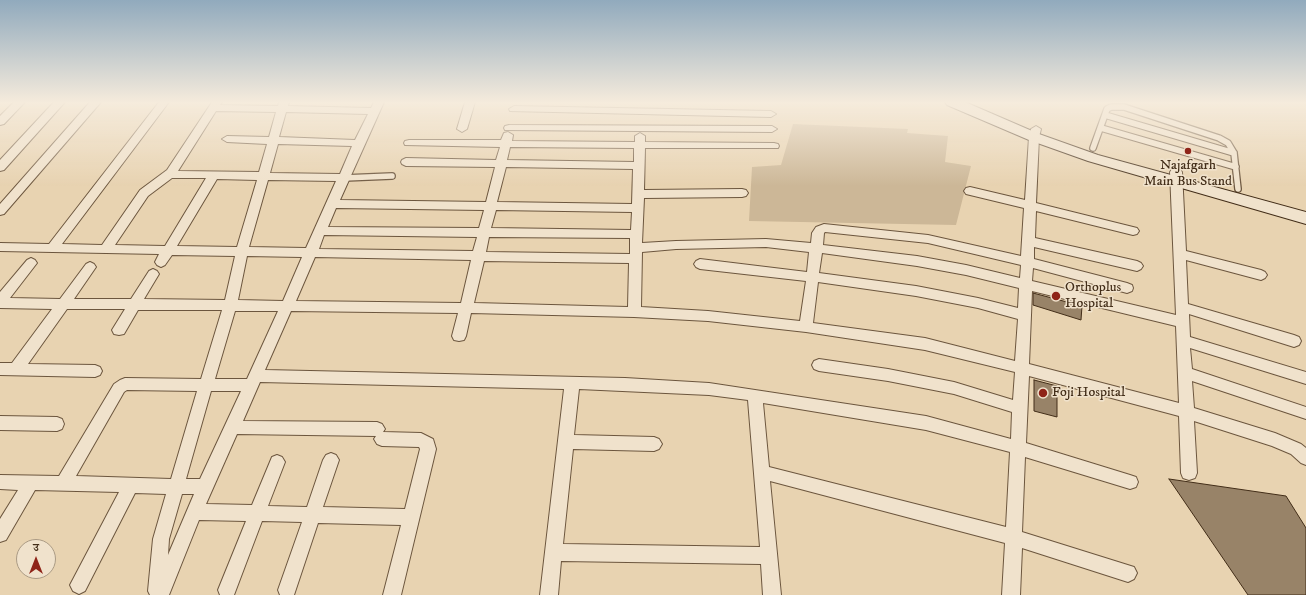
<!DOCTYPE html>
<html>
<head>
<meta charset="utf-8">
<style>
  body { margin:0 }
  #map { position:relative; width:1306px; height:595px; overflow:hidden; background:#e8d3b1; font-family:"IM FELL DW Pica","Noto Serif Devanagari",serif }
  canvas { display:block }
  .north { position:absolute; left:16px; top:539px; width:40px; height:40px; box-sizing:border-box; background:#f0e2cc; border:1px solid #aa9a84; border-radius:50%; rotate:0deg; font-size:11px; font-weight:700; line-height:16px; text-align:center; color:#422d18 }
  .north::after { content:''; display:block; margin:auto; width:14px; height:18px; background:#8f2418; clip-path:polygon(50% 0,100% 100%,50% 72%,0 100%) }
</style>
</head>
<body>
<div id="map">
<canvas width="1306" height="595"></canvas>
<div class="north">उ</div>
</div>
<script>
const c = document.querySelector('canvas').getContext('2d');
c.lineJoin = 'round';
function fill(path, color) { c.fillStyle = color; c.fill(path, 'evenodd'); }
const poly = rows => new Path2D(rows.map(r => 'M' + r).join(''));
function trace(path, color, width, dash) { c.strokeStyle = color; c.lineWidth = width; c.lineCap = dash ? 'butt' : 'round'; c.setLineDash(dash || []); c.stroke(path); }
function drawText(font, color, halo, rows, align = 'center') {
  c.font = font + ' "IM FELL DW Pica",serif'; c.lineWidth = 3; c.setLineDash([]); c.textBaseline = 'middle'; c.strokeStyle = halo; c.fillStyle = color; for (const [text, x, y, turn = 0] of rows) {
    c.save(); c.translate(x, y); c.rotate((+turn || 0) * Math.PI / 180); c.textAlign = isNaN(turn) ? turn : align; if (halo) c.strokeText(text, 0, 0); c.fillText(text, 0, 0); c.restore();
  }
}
const green = poly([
  [793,124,908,129,907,133,948,136,945,162,971,166,956,225,749,221,752,167,781,165]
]);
const building = poly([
  [1033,293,1082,306,1081,320,1033,305,1033,293],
  [1034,380,1057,386,1057,417,1034,411,1034,380],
  [1169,479,1286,496,1306,528,1306,595,1248,595,1169,479]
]);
const lane = poly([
  [1105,115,1234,153],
  [1101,128,1236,167],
  [1093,148,1107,109,1111,107,1124,107,1219,138,1228,143,1234,153,1238,189],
  [344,178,392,176]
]);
const street = poly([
  [14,102,25,102,4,124,0,125,0,116,14,102],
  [54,102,65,102,4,170,0,171,0,160,54,102],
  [90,102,101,102,4,214,0,215,0,204,90,102],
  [159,102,169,102,62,244,102,245,140,190,167,170,212,102,222,102,220,105,278,106,279,102,289,102,288,106,371,108,374,102,384,102,340,200,486,202,495,167,406,166,402,164,401,162,402,160,406,158,496,160,500,147,405,145,404,143,405,141,409,140,501,140,504,133,508,132,513,135,512,141,635,142,635,136,640,133,645,136,645,142,774,143,778,144,779,146,778,148,645,148,644,190,742,189,746,190,748,193,746,196,742,197,644,198,642,243,676,241,766,239,811,243,812,233,816,227,824,224,928,235,1021,256,1024,208,966,194,964,191,966,188,970,187,1025,200,1029,137,1031,129,1036,126,1041,129,1039,137,1036,203,1133,227,1137,228,1139,231,1137,234,1133,235,1036,211,1035,238,1137,261,1141,263,1143,266,1141,269,1137,271,1034,247,1034,259,1127,283,1132,285,1133,288,1132,291,1127,293,1033,268,1032,281,1176,315,1170,172,1172,169,1176,168,1180,169,1182,172,1186,251,1261,270,1265,272,1267,275,1265,278,1261,280,1186,260,1188,304,1294,335,1299,337,1301,341,1299,345,1294,347,1189,314,1190,337,1306,372,1306,384,1190,348,1192,369,1306,407,1306,419,1192,381,1194,408,1275,433,1301,444,1306,448,1306,465,1301,463,1291,454,1272,446,1194,421,1197,473,1195,478,1189,480,1183,478,1181,473,1179,416,1029,376,1026,443,1130,475,1136,477,1138,482,1136,487,1130,489,1025,457,1022,532,1134,567,1137,573,1134,579,1128,582,1022,548,1020,595,1002,595,1005,543,770,481,781,595,763,595,761,564,561,561,558,595,540,595,564,389,260,382,243,421,377,422,382,424,385,429,383,432,421,433,433,439,436,449,401,595,383,595,401,525,318,523,294,595,280,595,278,590,302,522,262,521,234,595,220,595,218,590,246,521,199,520,169,595,150,595,148,591,153,539,166,494,135,493,85,591,79,594,73,591,70,585,119,492,35,490,6,540,0,542,0,519,18,490,0,489,0,475,59,476,114,384,120,380,125,378,201,379,222,310,138,310,124,334,119,335,114,334,112,330,125,309,67,309,28,364,95,365,100,367,102,371,100,375,95,377,0,375,0,363,12,363,52,309,0,308,0,292,27,260,31,258,35,260,37,263,10,298,60,299,86,264,90,262,94,264,96,267,74,299,131,299,149,271,153,269,157,271,159,274,144,299,225,300,235,256,172,255,165,265,161,267,157,265,155,262,159,254,0,251,0,243,49,244,159,102],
  [216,111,276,112,269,137,227,136,222,139,227,142,267,144,259,172,178,171,216,111],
  [286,112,368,114,355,140,279,137,286,112],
  [278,144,352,146,340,174,270,173,278,144],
  [510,147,634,148,634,162,507,160,510,147],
  [506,167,633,169,632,204,497,202,506,167],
  [172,178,206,178,165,246,115,245,148,196,172,178],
  [217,179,257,180,237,247,177,246,217,179],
  [268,180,336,181,306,248,249,247,268,180],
  [336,208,484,210,479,228,328,227,336,208],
  [496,210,632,212,631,230,491,228,496,210],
  [825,232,928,243,1021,265,1020,278,966,265,917,256,823,245,824,233,825,232],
  [324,235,477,237,473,251,319,249,324,235],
  [489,237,630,238,630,254,486,252,489,237],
  [766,247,809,252,807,272,700,259,696,261,694,264,696,267,700,269,806,281,800,321,708,311,641,307,642,252,676,249,766,247],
  [822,253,917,266,966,275,1019,288,1018,308,978,298,916,286,819,273,822,253],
  [247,256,302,257,283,301,238,300,247,256],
  [315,257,471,260,461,303,296,301,315,257],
  [484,261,629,263,628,307,474,303,484,261],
  [818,282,916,296,978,308,1018,319,1015,361,925,338,813,323,818,282],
  [1032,291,1176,326,1179,403,1029,364,1032,291],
  [235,311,278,311,247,379,215,379,235,311],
  [291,311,458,313,452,336,454,340,459,341,464,340,466,336,471,313,634,317,708,321,806,332,925,350,1015,372,1013,400,954,382,888,369,819,359,814,361,812,365,814,369,819,371,888,381,954,394,1012,412,1011,439,926,416,709,383,625,378,265,370,291,311],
  [579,389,709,395,748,400,760,547,563,544,573,449,654,451,659,449,662,444,659,439,654,437,574,435,579,389],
  [127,390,197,391,171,479,76,476,124,392,127,390],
  [211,391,241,391,200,479,186,479,211,391],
  [763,403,926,430,1010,452,1006,527,769,467,763,403],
  [237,434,376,436,374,439,377,444,382,446,419,447,420,449,405,509,323,507,339,460,336,455,331,453,326,455,323,460,307,507,268,506,285,462,282,457,277,455,272,457,252,505,206,504,237,434],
  [182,494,194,494,168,555,169,539,182,494],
  [465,102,475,102,467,129,462,132,457,129,465,102],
  [514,106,771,111,776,114,771,117,510,111,509,109,514,106],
  [509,125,772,126,777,129,772,132,505,130,504,128,505,126,509,125],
  [0,416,57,417,62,419,64,424,62,429,57,431,0,430,0,416]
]);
const secondary = poly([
  [945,102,965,102,1039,134,1098,155,1306,212,1306,224,1088,161,1029,140,947,105,945,102]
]);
const markers = [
  [1188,151,4,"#8f2418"],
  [1056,296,5,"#8f2418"],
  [1043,393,5,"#8f2418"]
];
const poiNames = [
  ["Najafgarh",1188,166,"center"],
  ["Main Bus Stand",1188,182,"center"],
  ["Orthoplus",1065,288],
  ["Hospital",1065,304],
  ["Foji Hospital",1052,393]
];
fill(green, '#ccb797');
fill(building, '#988368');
trace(building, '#422d18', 1);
trace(lane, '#6c563e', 8);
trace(street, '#6c563e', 2);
trace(secondary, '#422d18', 2);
trace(lane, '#f0e2cc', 5.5);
fill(street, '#f0e2cc');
fill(secondary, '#f0e2cc');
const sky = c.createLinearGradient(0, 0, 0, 186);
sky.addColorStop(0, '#91aabd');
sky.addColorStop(0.55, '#f5ebdc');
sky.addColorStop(1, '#f5ebdc00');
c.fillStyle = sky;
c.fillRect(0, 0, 1306, 186);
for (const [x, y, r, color] of markers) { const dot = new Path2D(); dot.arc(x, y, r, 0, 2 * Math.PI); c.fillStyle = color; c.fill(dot); trace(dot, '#f0e2cc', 1.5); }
drawText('14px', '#422d18', '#f0e2cc', poiNames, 'left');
</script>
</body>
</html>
